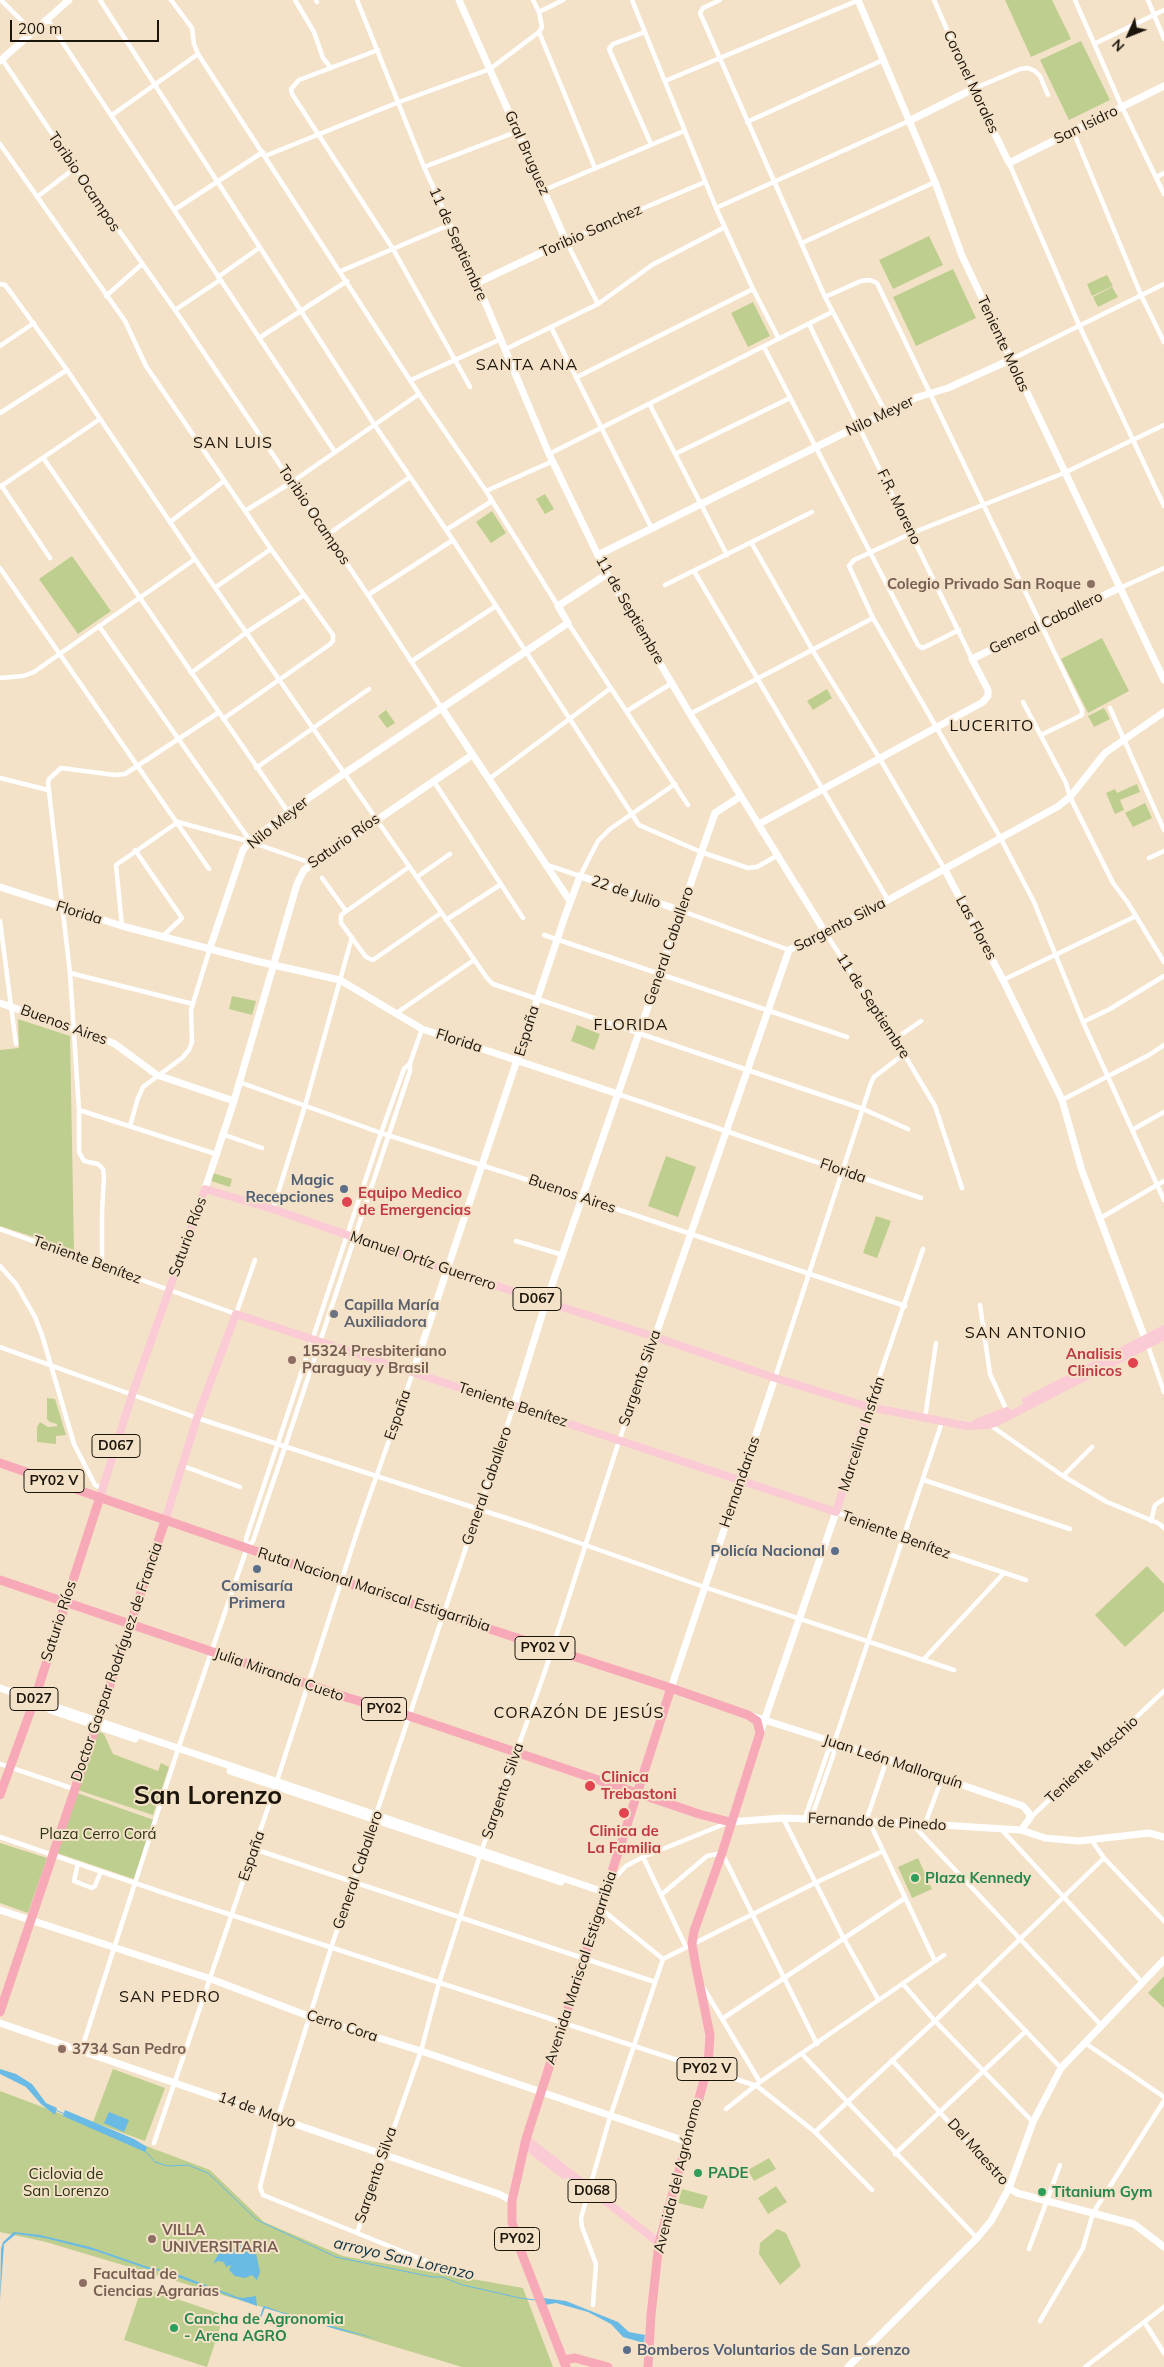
<!DOCTYPE html>
<html>
<head>
<meta charset="utf-8">
<style>
  body { margin:0 }
  #map { position:relative; width:1164px; height:2367px; overflow:hidden; background:#f4e2c8; font-family:Mulish,sans-serif }
  canvas { display:block }
  .north { position:absolute; left:1104px; top:10px; width:50px; height:50px; -webkit-text-stroke:4px #f4e2c8; paint-order:stroke; rotate:226deg; font-size:14px; font-weight:700; line-height:20px; text-align:center; color:#1b150c }
  .north::after { content:''; display:block; margin:auto; width:18px; height:22px; background:#1b150c; clip-path:polygon(50% 0,100% 100%,50% 72%,0 100%) }
  .scale { position:absolute; left:10px; top:20px; width:149px; height:22px; box-sizing:border-box; border:2px solid #1b150c; border-top:0; padding-left:6px; font-size:15px; line-height:18px; white-space:nowrap; color:#1b150c; -webkit-text-stroke:4px #f4e2c8; paint-order:stroke }
</style>
</head>
<body>
<div id="map">
<canvas width="1164" height="2367"></canvas>
<div class="north">N</div>
<div class="scale">200 m</div>
</div>
<script>
const c = document.querySelector('canvas').getContext('2d');
c.lineJoin = 'round';
function fill(path, color) { c.fillStyle = color; c.fill(path, 'evenodd'); }
const poly = rows => new Path2D(rows.map(r => 'M' + r).join(''));
function trace(path, color, width, dash) { c.strokeStyle = color; c.lineWidth = width; c.lineCap = dash ? 'butt' : 'round'; c.setLineDash(dash || []); c.stroke(path); }
function drawText(font, color, halo, rows, align = 'center') {
  c.font = font + ' Mulish,sans-serif'; c.lineWidth = 4; c.setLineDash([]); c.textBaseline = 'middle'; c.strokeStyle = halo; c.fillStyle = color; for (const [text, x, y, turn = 0] of rows) {
    c.save(); c.translate(x, y); c.rotate((+turn || 0) * Math.PI / 180); c.textAlign = isNaN(turn) ? turn : align; if (halo) c.strokeText(text, 0, 0); c.fillText(text, 0, 0); c.restore();
  }
}
const green = poly([
  [1005,0,1052,0,1071,39,1031,57],
  [1081,41,1110,100,1069,120,1040,60],
  [929,236,943,265,893,289,879,260],
  [953,269,976,318,916,346,893,297],
  [1107,275,1113,286,1092,296,1087,284],
  [1112,287,1118,297,1098,307,1093,297],
  [753,302,770,336,748,347,731,313],
  [545,494,554,509,545,514,536,499],
  [492,511,506,533,491,543,476,522],
  [72,556,111,611,78,634,39,579],
  [1102,638,1129,691,1088,713,1061,659],
  [827,689,832,698,813,710,807,701],
  [1104,708,1110,719,1094,727,1088,716],
  [386,710,395,723,387,728,378,716],
  [1137,784,1140,792,1120,800,1124,810,1115,814,1106,793,1115,789,1117,793],
  [1145,803,1152,818,1133,827,1125,813],
  [232,996,256,1001,252,1015,229,1009],
  [18,1019,70,1036,74,1250,0,1226,0,1050,19,1048],
  [577,1025,600,1034,594,1050,571,1041],
  [666,1156,696,1167,678,1217,648,1206],
  [213,1173,232,1179,230,1187,211,1181],
  [876,1216,891,1221,877,1258,863,1253],
  [47,1398,55,1399,66,1435,56,1436,56,1444,37,1442,37,1427,40,1422,48,1427,57,1426,57,1424,50,1422,47,1419],
  [1147,1566,1164,1584,1164,1611,1125,1647,1095,1615],
  [98,1731,104,1734,113,1754,158,1771,161,1763,169,1767,153,1815,78,1790],
  [77,1793,154,1820,134,1879,57,1853],
  [0,1843,47,1858,28,1913,0,1903],
  [918,1858,932,1889,912,1898,898,1867],
  [1164,1976,1164,2008,1148,1993],
  [113,2069,165,2088,145,2141,93,2122],
  [0,2091,210,2170,264,2222,343,2256,523,2288,553,2367,462,2367,46,2242,0,2232],
  [769,2158,776,2169,754,2181,748,2170],
  [776,2186,787,2202,768,2214,758,2198],
  [682,2189,708,2196,703,2209,678,2203],
  [777,2229,786,2233,801,2266,780,2285,759,2254,760,2243],
  [142,2287,224,2315,207,2367,124,2340]
]);
const water = poly([
  [0,2069,16,2074,32,2084,46,2103,57,2108,55,2115,41,2104,26,2087,0,2074],
  [65,2110,134,2139,147,2147,145,2152,63,2116],
  [109,2112,129,2120,124,2132,104,2123],
  [14,2232,40,2235,90,2247,148,2267,172,2272,237,2297,243,2298,256,2296,257,2306,161,2271,148,2269,96,2251,45,2238,16,2234,4,2244,0,2301,1,2249,3,2242],
  [240,2244,248,2252,256,2253,260,2272,257,2280,252,2275,245,2278,235,2276,229,2270,231,2265,226,2267,224,2262,218,2261,213,2264,219,2253,216,2248,220,2246,226,2249,235,2249],
  [543,2298,566,2301,618,2322,629,2332,645,2335,644,2343,623,2337,611,2324,588,2312,556,2303,545,2305],
  [265,2306,278,2311,378,2339,339,2330,265,2308,257,2327,263,2307]
]);
const stream = poly([
  [55,2110,65,2114],
  [145,2151,155,2162,168,2166,188,2165,208,2173,257,2220,336,2257,432,2277,442,2277,463,2285,520,2298,535,2300]
]);
const street = poly([
  [1,0,33,32],
  [100,0,374,424,453,540,639,825,701,852,748,868,757,867,778,855],
  [171,0,192,28,194,44,198,54,419,394,486,491,558,606],
  [295,0,314,32,323,58,331,68],
  [316,0,317,2],
  [357,0,424,167,477,283],
  [533,0,539,12],
  [632,0,716,208,753,289,779,339],
  [720,0,703,8,700,13,825,297,886,413],
  [934,0,973,89,1020,69,1028,68,1035,71,1040,76,1048,95],
  [1075,0,1122,107,1164,194],
  [1148,0,1164,39],
  [47,19,335,452],
  [539,32,595,168],
  [645,32,613,44,609,49,651,144],
  [1094,44,1164,10],
  [378,50,299,80,291,89,292,94,393,249,470,387],
  [2,59,75,168,175,310,368,595,441,707],
  [665,81,859,0],
  [112,115,198,54],
  [747,122,883,60],
  [1073,131,1141,295,1164,342],
  [0,144,125,321,146,366,271,549,333,635,333,641,329,645,223,719],
  [265,156,399,102,490,69,539,32,542,27,539,12,563,0],
  [1009,163,1079,325,1164,506],
  [424,167,516,132],
  [1157,177,1164,173],
  [544,190,684,131],
  [37,197,75,168],
  [716,208,909,121],
  [174,210,263,152],
  [802,243,935,182],
  [341,271,449,225],
  [218,277,259,248],
  [0,284,5,285,12,294,67,370,195,559,487,978,493,984,863,1109,908,1129],
  [106,296,141,265],
  [825,297,861,281,870,280,877,283,1082,710,1082,715,1041,735],
  [598,304,566,241,705,182],
  [175,310,220,280],
  [809,324,972,659],
  [551,327,651,527],
  [259,338,347,281],
  [0,346,34,323],
  [764,347,918,645,922,648,925,647,959,630],
  [506,349,598,304,652,265,725,227],
  [1010,360,1164,284],
  [577,377,753,289],
  [411,380,501,339],
  [650,405,727,555],
  [0,413,67,370],
  [1164,425,1064,473,912,533,854,560,849,566,873,618,1000,837,1034,902,1083,1022,1164,1200],
  [549,454,832,312],
  [675,454,790,398],
  [44,459,288,812],
  [1,485,50,558],
  [0,487,100,419],
  [486,491,553,461],
  [245,511,292,482,419,394],
  [170,522,224,481],
  [446,530,492,501],
  [327,535,410,477],
  [751,542,813,651,880,759,945,870],
  [0,568,209,869],
  [694,571,888,900],
  [665,585,812,512],
  [216,587,271,549],
  [1120,588,1164,568],
  [368,595,453,540],
  [568,623,688,805],
  [99,626,251,842],
  [412,661,496,606],
  [191,673,247,632,304,595],
  [0,678,23,676,34,672,195,559],
  [1023,702,1066,783,1070,797,1113,883,1128,903,1164,962],
  [1110,708,1164,830],
  [627,711,672,683],
  [690,714,873,618],
  [256,768,369,689],
  [0,778,48,790],
  [489,779,611,688],
  [433,780,523,918],
  [135,850,182,918,163,936],
  [1149,858,1164,851],
  [547,865,580,876,598,841,610,829,675,784],
  [409,867,341,915,341,923,366,957,373,960,441,913],
  [417,877,450,854],
  [322,878,346,911],
  [682,911,789,950],
  [446,920,500,885],
  [0,921,16,1044],
  [122,926,116,865,178,822,251,842,311,863],
  [825,932,904,1054,935,1106,962,1188],
  [544,935,847,1037],
  [70,973,193,1004],
  [1003,980,1136,916],
  [395,1014,474,960],
  [1083,1022,1110,1009,1164,976],
  [895,1039,921,1021],
  [239,1082,381,1133,584,1198,905,1306],
  [618,1094,921,1198],
  [1062,1100,1149,1055,1164,1045],
  [79,1110,216,1154],
  [130,1126,138,1098,143,1087,182,1058,189,1050,192,1042,191,1010,210,948],
  [1132,1130,1164,1112],
  [222,1134,262,1148],
  [273,1209,305,1106,352,937],
  [1099,1219,1164,1181],
  [0,1229,236,1314,255,1260],
  [516,1241,563,1255],
  [0,1266,16,1284,35,1317,42,1335,74,1444,95,1485,103,1489],
  [102,1266,102,1212,104,1176,103,1169,98,1164,84,1161,79,1152,79,1110,70,973,48,783,49,779,61,768,115,775,125,774,218,713],
  [980,1305,990,1374,1007,1411],
  [1148,1346,1164,1392],
  [0,1347,197,1418,537,1528,704,1587,954,1670],
  [775,1378,871,1083,874,1077,904,1054],
  [869,1407,923,1249],
  [925,1418,936,1343],
  [990,1425,1063,1476,1107,1502,1158,1523,1164,1528],
  [183,1466,240,1487],
  [1063,1476,1092,1447],
  [924,1480,1070,1529],
  [836,1512,903,1539,1026,1580],
  [1151,1521,1155,1505,1164,1499],
  [247,1548,246,1539,381,1133,404,1069,410,1063],
  [923,1660,1004,1573],
  [887,1759,868,1815,869,1821,935,1961],
  [0,1764,74,1789],
  [783,1818,843,1937,878,1999],
  [805,1818,828,1751,834,1743,942,1422],
  [1030,1818,1164,1691],
  [811,1819,834,1753,833,1746],
  [912,1824,1101,2025],
  [925,1824,942,1778],
  [1001,1829,1142,1982],
  [0,1837,170,1895,757,2086,815,2132,872,2190],
  [1092,1841,1104,1858,1164,1921],
  [254,1849,655,1982],
  [643,1857,686,1947],
  [78,1863,74,1881,92,1888,95,1886,101,1871],
  [612,1881,626,1866,643,1857,727,1823],
  [661,1895,707,1856,722,1853,817,2044],
  [600,1908,663,1959],
  [977,1980,1061,2068],
  [903,1984,935,2021,1033,2122],
  [703,1987,760,2082],
  [722,2019,905,1898],
  [1085,2043,1164,2097],
  [81,2051,178,1749,247,1548,253,1541,285,1447,410,1071,410,1063,422,1029],
  [802,2054,977,2238],
  [892,2060,1009,2188],
  [726,2109,760,2082,944,1955],
  [815,2132,935,2021,1104,1858],
  [154,2143,275,1787,359,1526,413,1372],
  [895,2154,1026,2031],
  [357,2233,421,2051,439,1983,480,1855,545,1671,619,1441,655,1337],
  [1029,2249,1060,2165],
  [431,2263,263,2195,260,2187,278,2117,331,1948,514,1405],
  [593,2305,596,2264,582,2227,581,2218,610,2117,663,1959,815,1883,883,1851],
  [1040,2321,1083,2248,1093,2213,1164,2101],
  [1145,2323,1164,2353],
  [1085,2367,1164,2307]
]);
const secondary = poly([
  [459,0,566,241,477,283,549,454,607,574,690,714,825,932],
  [858,0,935,182,962,256,1164,680],
  [0,61,69,0],
  [909,121,973,89,1009,163,1164,86],
  [598,555,915,398,948,388,1010,360],
  [441,707,570,901],
  [759,824,983,702,988,696,988,690,972,659,1119,588],
  [945,870,1003,980,1062,1100,1082,1171,1147,1344],
  [0,887,122,926,256,961,340,980,422,1029,618,1094],
  [210,948,243,850,248,844,288,812,345,773,568,623,558,606,607,574],
  [0,1003,104,1039,115,1044,157,1075,234,1101],
  [205,1189,234,1101,297,884,304,870,472,755],
  [655,1337,789,950,888,900,1057,807,1070,797,1105,753,1164,712],
  [413,1372,565,916,580,876,682,911],
  [514,1405,546,1302,715,813,741,796],
  [0,1688,604,1892],
  [671,1688,775,1378],
  [50,1710,135,1739],
  [752,1716,887,1759,1023,1806,1029,1813,1030,1818,1021,1830],
  [760,1733,836,1512],
  [230,1771,561,1882],
  [730,1822,783,1818,925,1824,1021,1830,1045,1838,1079,1841,1149,1833,1164,1837],
  [0,1910,211,1979,311,2017,421,2051,685,2141],
  [0,2023,499,2194,512,2201],
  [1009,2188,1017,2193,1134,2224,1164,2247],
  [848,2367,977,2238,991,2221,1009,2188,1033,2122,1061,2068,1164,1960]
]);
const primary = poly([
  [1026,1401,1164,1329],
  [976,1423,1007,1411],
  [100,1497,132,1395,205,1189,273,1209,447,1270,655,1337,775,1378,869,1407,967,1426,989,1425,997,1422,1164,1336],
  [165,1521,197,1418,236,1314,836,1512,869,1407],
  [526,2139,659,2243],
  [524,2144,564,2175]
]);
const highway = poly([
  [0,1463,342,1581,671,1688,748,1715,757,1721,760,1733,722,1853,694,1931,692,1944,695,1962,710,2035,708,2066,659,2243,651,2315,648,2367],
  [0,1580,349,1698,409,1716,699,1814,730,1822],
  [0,1795,33,1704,100,1497],
  [0,2012,165,1521],
  [563,2360,575,2358,608,2367],
  [566,2367,520,2249,512,2222,512,2201,526,2139,671,1688]
]);
const markers = [
  [1091,584,5,"#8d6e63"],
  [344,1189,5,"#5c6f8a"],
  [347,1202,6,"#e0444e"],
  [334,1314,5,"#6b7280"],
  [292,1360,5,"#8d6e63"],
  [1133,1363,6,"#e0444e"],
  [835,1551,5,"#5c6f8a"],
  [257,1569,5,"#5c6f8a"],
  [590,1786,6,"#e0444e"],
  [624,1813,6,"#e0444e"],
  [915,1878,5,"#2e9e5b"],
  [62,2049,5,"#8d6e63"],
  [698,2173,5,"#2e9e5b"],
  [1042,2192,5,"#2e9e5b"],
  [152,2239,5,"#8d6e63"],
  [83,2283,5,"#8d6e63"],
  [174,2328,5,"#2e9e5b"],
  [627,2350,5,"#5c6f8a"]
];
const shields = [
  [537,1299,48],
  [116,1446,48],
  [54,1481,60],
  [545,1648,60],
  [34,1699,48],
  [384,1709,45],
  [707,2069,60],
  [592,2191,48],
  [517,2239,45]
];
const shieldNames = [
  ["D067",537,1299],
  ["D067",116,1446],
  ["PY02 V",54,1481],
  ["PY02 V",545,1648],
  ["D027",34,1699],
  ["PY02",384,1709],
  ["PY02 V",707,2069],
  ["D068",592,2191],
  ["PY02",517,2239]
];
const streetNames = [
  ["Coronel Morales",971,82,65],
  ["San Isidro",1086,125,-26],
  ["Gral Bruguez",527,153,66],
  ["Toribio Ocampos",84,182,56],
  ["Toribio Sanchez",591,231,-24],
  ["11 de Septiembre",458,244,66],
  ["Teniente Molas",1003,344,65],
  ["Nilo Meyer",880,416,-26],
  ["F.R. Moreno",899,507,64],
  ["Toribio Ocampos",314,515,56],
  ["11 de Septiembre",630,610,60],
  ["General Caballero",1046,623,-26],
  ["Nilo Meyer",278,823,-39],
  ["Saturio Ríos",344,841,-35],
  ["22 de Julio",626,892,19],
  ["Florida",79,913,17],
  ["Sargento Silva",840,925,-27],
  ["Las Flores",976,928,62],
  ["General Caballero",669,946,-71],
  ["11 de Septiembre",873,1006,57],
  ["Buenos Aires",64,1025,20],
  ["España",527,1031,-73],
  ["Florida",459,1041,18],
  ["Florida",843,1171,19],
  ["Buenos Aires",572,1194,19],
  ["Saturio Ríos",188,1237,-70],
  ["Teniente Benítez",87,1260,20],
  ["Manuel Ortíz Guerrero",423,1261,19],
  ["Sargento Silva",640,1378,-71],
  ["Teniente Benítez",513,1405,18],
  ["España",398,1415,-71],
  ["Marcelina Insfrán",862,1434,-72],
  ["Hernandarias",740,1482,-71],
  ["General Caballero",487,1486,-71],
  ["Teniente Benítez",896,1535,20],
  ["Ruta Nacional Mariscal Estigarribia",374,1590,18],
  ["Saturio Ríos",59,1621,-72],
  ["Doctor Gaspar Rodríguez de Francia",117,1662,-71],
  ["Julia Miranda Cueto",279,1675,19],
  ["Teniente Maschio",1092,1760,-43],
  ["Juan León Mallorquín",893,1762,18],
  ["Sargento Silva",503,1791,-71],
  ["Fernando de Pinedo",877,1822,3],
  ["España",252,1856,-71],
  ["General Caballero",358,1870,-71],
  ["Avenida Mariscal Estigarribia",581,1968,-72],
  ["Cerro Cora",342,2026,18],
  ["14 de Mayo",257,2110,19],
  ["Del Maestro",978,2152,48],
  ["Sargento Silva",376,2175,-71],
  ["Avenida del Agrónomo",678,2176,-76]
];
const educationNames = [
  ["Colegio Privado San Roque",1081,584,"right"],
  ["15324 Presbiteriano",302,1351],
  ["Paraguay y Brasil",302,1368],
  ["3734 San Pedro",72,2049],
  ["VILLA",162,2230],
  ["UNIVERSITARIA",162,2247],
  ["Facultad de",93,2274],
  ["Ciencias Agrarias",93,2291]
];
const serviceNames = [
  ["Magic",334,1180],
  ["Recepciones",334,1197],
  ["Policía Nacional",825,1551],
  ["Comisaría",257,1586,"center"],
  ["Primera",257,1603,"center"],
  ["Bomberos Voluntarios de San Lorenzo",637,2350,"left"]
];
const healthNames = [
  ["Equipo Medico",358,1193],
  ["de Emergencias",358,1210],
  ["Analisis",1122,1354,"right"],
  ["Clinicos",1122,1371,"right"],
  ["Clinica",601,1777],
  ["Trebastoni",601,1794],
  ["Clinica de",624,1831,"center"],
  ["La Familia",624,1848,"center"]
];
const worshipNames = [
  ["Capilla María",344,1305],
  ["Auxiliadora",344,1322]
];
const parkNames = [
  ["Plaza Cerro Corá",98,1834],
  ["Ciclovia de",66,2174],
  ["San Lorenzo",66,2191]
];
const leisureNames = [
  ["Plaza Kennedy",925,1878],
  ["PADE",708,2173],
  ["Titanium Gym",1052,2192],
  ["Cancha de Agronomia",184,2319],
  ["- Arena AGRO",184,2336]
];
const neighbourhoodNames = [
  ["SANTA ANA",527,365],
  ["SAN LUIS",233,443],
  ["LUCERITO",992,726],
  ["FLORIDA",631,1025],
  ["SAN ANTONIO",1026,1333],
  ["CORAZÓN DE JESÚS",579,1713],
  ["SAN PEDRO",170,1997]
];
const waterNames = [
  ["arroyo San Lorenzo",404,2259,13]
];
const townNames = [
  ["San Lorenzo",208,1796]
];
fill(green, '#bece8e');
fill(water, '#69bae5');
trace(stream, '#69bae5', 1);
trace(street, '#fff', 4.5);
trace(secondary, '#fff', 7);
trace(primary, '#facbd4', 8);
trace(highway, '#f7a9b8', 9);
for (const [x, y, r, color] of markers) { const dot = new Path2D(); dot.arc(x, y, r, 0, 2 * Math.PI); c.fillStyle = color; c.fill(dot); trace(dot, '#f4e2c8', 2); }
for (const [x, y, w] of shields) { const box = new Path2D(); box.roundRect(x - w / 2, y - 11.5, w, 23, 4); c.fillStyle = '#f4e2c8'; c.fill(box); trace(box, '#1b150c', 1); }
drawText('bold 14px', '#1b150c', null, shieldNames);
drawText('15px', '#1b150c', '#f4e2c8', streetNames);
drawText('bold 15px', '#785e54', '#f4e2c8', educationNames, 'left');
drawText('bold 15px', '#4e5e75', '#f4e2c8', serviceNames, 'right');
drawText('bold 15px', '#be3a42', '#f4e2c8', healthNames, 'left');
drawText('bold 15px', '#5b616d', '#f4e2c8', worshipNames, 'left');
drawText('15px', '#2e3514', '#f4e2c8', parkNames);
drawText('bold 15px', '#27864d', '#f4e2c8', leisureNames, 'left');
c.letterSpacing = '1px';
drawText('16px', '#1b150c', '#f4e2c8', neighbourhoodNames);
c.letterSpacing = '0px';
drawText('italic 16px', '#0a3041', '#f4e2c8', waterNames);
drawText('bold 25px', '#1b150c', '#f4e2c8', townNames);
</script>
</body>
</html>
